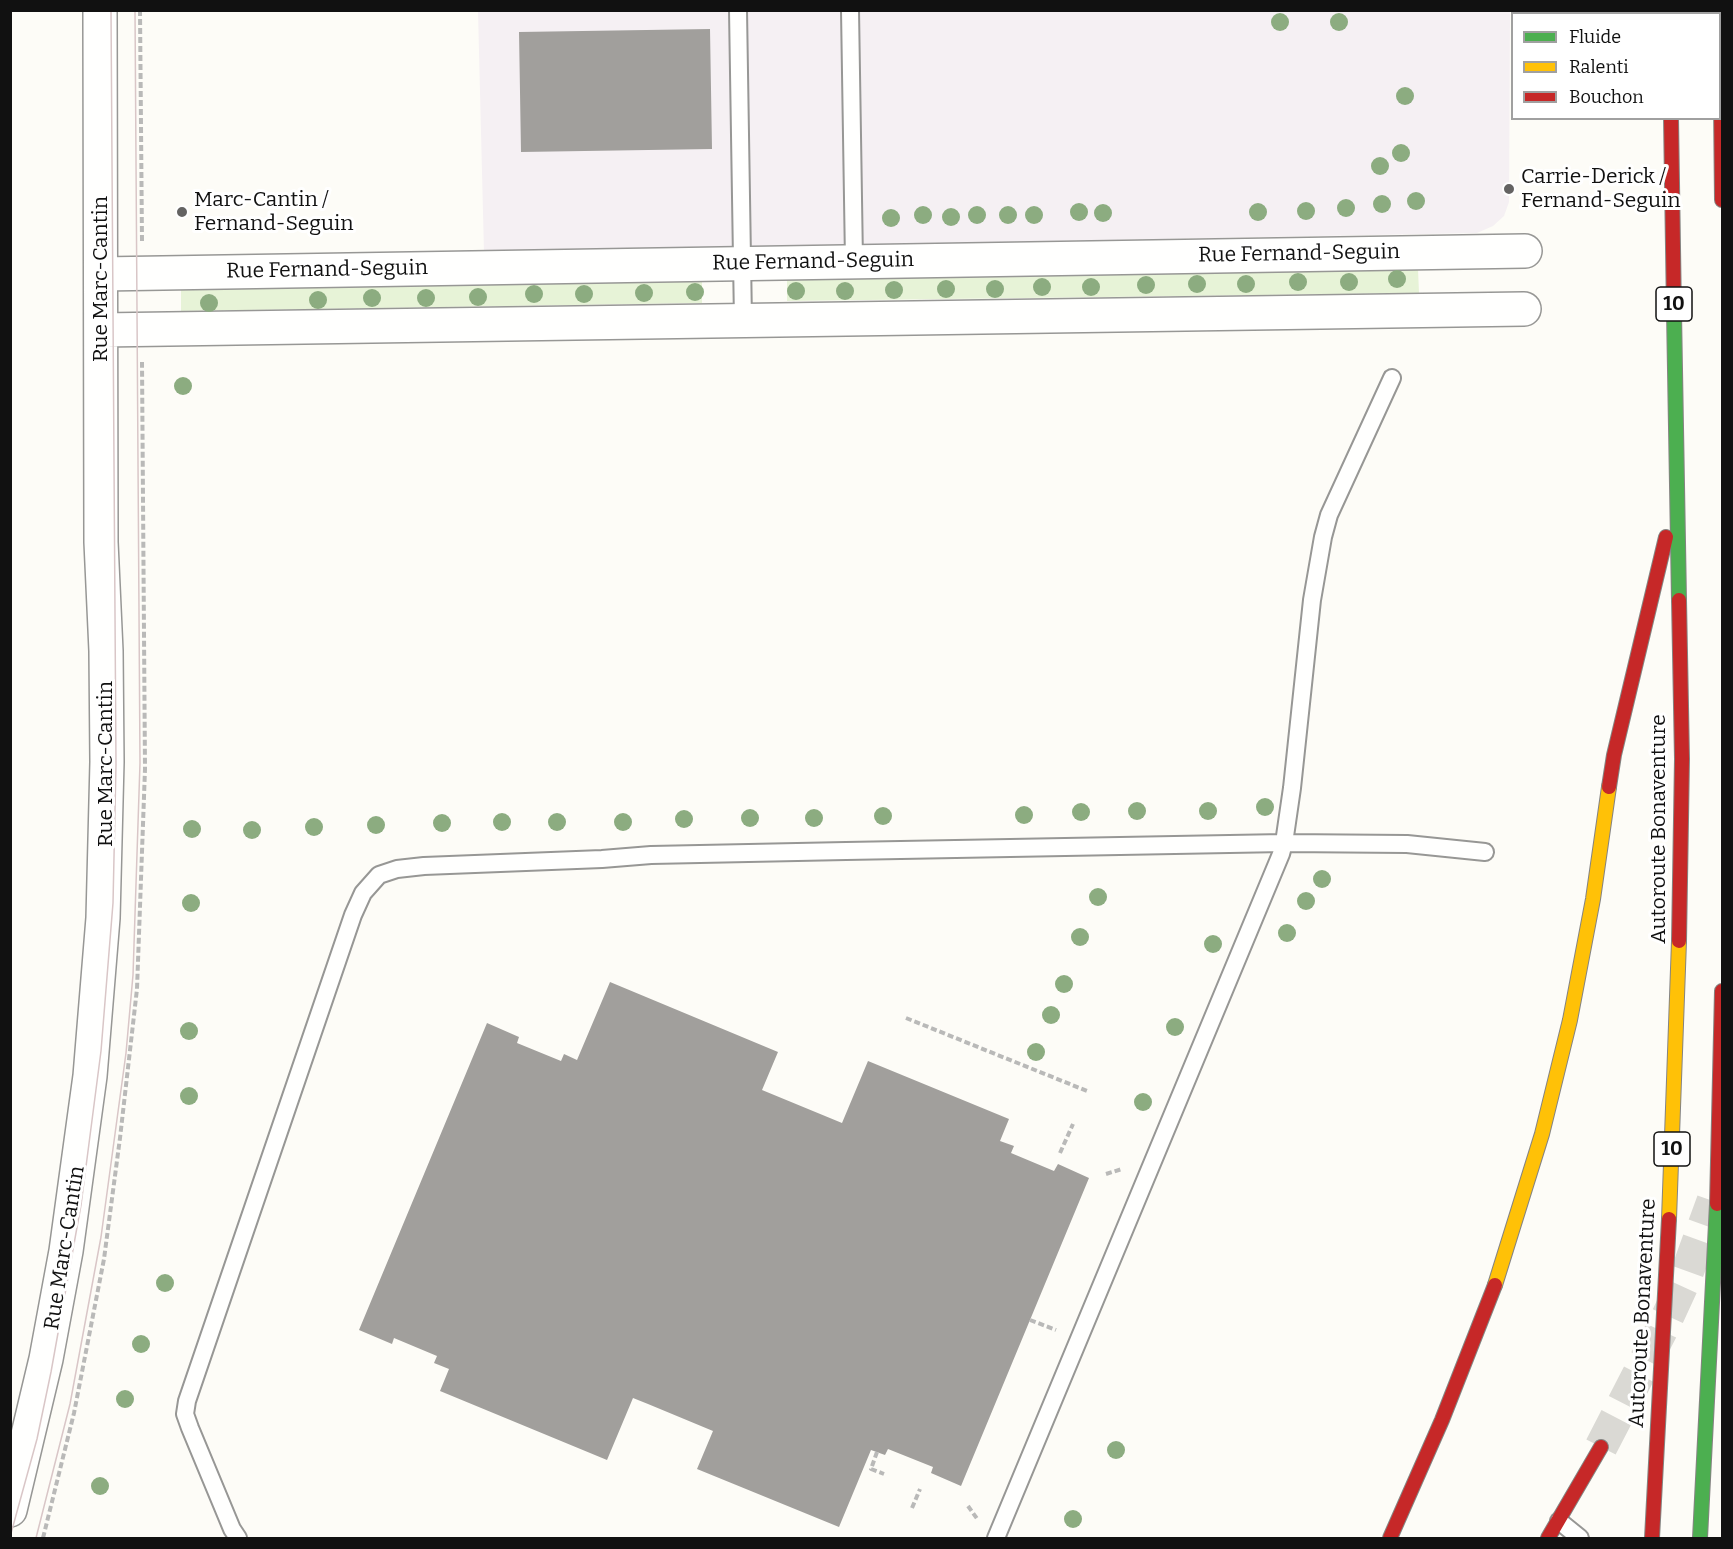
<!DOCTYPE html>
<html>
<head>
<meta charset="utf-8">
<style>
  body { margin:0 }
  #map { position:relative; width:1733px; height:1549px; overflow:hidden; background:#fdfcf7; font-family:Bitter,serif }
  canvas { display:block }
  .frame { position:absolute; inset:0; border:12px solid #111; pointer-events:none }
  .legend { position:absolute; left:1511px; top:12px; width:210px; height:108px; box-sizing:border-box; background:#fff; border:2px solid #a0a0a0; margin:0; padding:8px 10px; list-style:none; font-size:18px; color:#111 }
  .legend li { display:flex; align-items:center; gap:12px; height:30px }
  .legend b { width:30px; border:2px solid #a0a0a0 }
</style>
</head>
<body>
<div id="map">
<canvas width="1733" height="1549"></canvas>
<div class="frame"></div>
<ul class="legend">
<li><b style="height:8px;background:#4caf50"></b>Fluide</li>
<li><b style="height:8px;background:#ffc107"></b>Ralenti</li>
<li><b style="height:8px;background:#c62828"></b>Bouchon</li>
</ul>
</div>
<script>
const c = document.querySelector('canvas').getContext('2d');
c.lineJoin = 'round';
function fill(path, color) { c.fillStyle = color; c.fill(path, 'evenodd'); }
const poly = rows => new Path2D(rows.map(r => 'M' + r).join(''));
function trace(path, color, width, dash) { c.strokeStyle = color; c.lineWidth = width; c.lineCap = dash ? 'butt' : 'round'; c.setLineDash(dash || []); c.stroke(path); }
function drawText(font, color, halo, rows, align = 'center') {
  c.font = font + ' Bitter,serif'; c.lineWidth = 6; c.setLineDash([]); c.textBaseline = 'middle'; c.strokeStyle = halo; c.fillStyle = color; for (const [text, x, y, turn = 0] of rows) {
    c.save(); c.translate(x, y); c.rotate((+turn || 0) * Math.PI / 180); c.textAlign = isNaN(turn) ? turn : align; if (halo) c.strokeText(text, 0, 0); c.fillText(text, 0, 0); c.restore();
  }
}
const industrial = poly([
  [478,11,1510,11,1509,202,1504,216,1493,226,1477,233,484,252]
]);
const green = poly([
  [1418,269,1419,293,787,301,787,278],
  [702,279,702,303,181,311,181,288]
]);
const building = poly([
  [710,29,712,149,521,152,519,32],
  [610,982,778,1052,762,1090,842,1123,868,1061,1009,1119,1000,1141,1014,1146,1011,1153,1054,1171,1058,1164,1089,1178,961,1486,931,1473,933,1467,888,1449,885,1455,871,1450,839,1527,697,1469,713,1431,648,1404,633,1398,607,1460,440,1391,449,1369,434,1363,437,1356,394,1338,392,1344,359,1330,487,1023,519,1037,517,1043,561,1061,564,1054,577,1060]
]);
const highwayTunnel = poly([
  [1601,1447,1661,1331,1684,1281,1713,1201]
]);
const path = poly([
  [140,10,142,241],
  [906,1018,1087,1091],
  [1060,1153,1073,1124],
  [1106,1174,1122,1169],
  [1030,1320,1056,1330],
  [877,1452,871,1469,884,1474],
  [968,1506,978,1520],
  [912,1508,920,1489],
  [43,1538,74,1413,104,1259,120,1138,137,989,145,769,142,362]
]);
const lane = poly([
  [738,10,743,321],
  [850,10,854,261],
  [1559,1521,1580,1538],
  [238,1538,232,1529,190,1428,185,1414,187,1401,353,915,363,893,379,875,397,869,424,866,602,859,651,855,846,851,1284,843,1407,844,1485,852],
  [996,1538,1281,854,1284,843,1292,788,1312,600,1323,537,1329,515,1392,378]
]);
const street = poly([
  [101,274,1525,251],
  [101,330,1524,309],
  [10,1510,46,1359,66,1251,90,1076,103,918,107,762,106,651,101,542,100,10]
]);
const fast = poly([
  [1674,312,1679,600],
  [1700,1538,1717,1204]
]);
const slow = poly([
  [1669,10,1669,14],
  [1669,1219,1679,941],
  [1495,1285,1542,1134,1570,1020,1593,899,1609,787]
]);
const jam = poly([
  [1720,10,1722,200],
  [1671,118,1674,312],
  [1609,787,1614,755,1666,537],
  [1679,941,1682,759,1679,600],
  [1717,1204,1722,991],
  [1390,1538,1442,1420,1495,1285],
  [1548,1538,1601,1447],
  [1652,1538,1669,1219]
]);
const tram = poly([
  [10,1537,37,1439,51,1372,81,1205,101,1051,113,903,116,765,111,10],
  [36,1538,70,1404,101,1237,126,1053,133,975,140,763,135,10]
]);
const trees = [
  [1280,22],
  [1339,22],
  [1405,96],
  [1401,153],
  [1380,166],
  [1416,201],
  [1382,204],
  [1346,208],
  [1306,211],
  [1079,212],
  [1258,212],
  [1103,213],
  [923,215],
  [977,215],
  [1008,215],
  [1034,215],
  [951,217],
  [891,218],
  [1397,279],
  [1298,282],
  [1349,282],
  [1197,284],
  [1246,284],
  [1146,285],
  [1042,287],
  [1091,287],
  [946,289],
  [995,289],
  [894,290],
  [796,291],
  [845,291],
  [695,292],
  [644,293],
  [534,294],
  [584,294],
  [478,297],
  [372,298],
  [426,298],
  [318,300],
  [209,303],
  [183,386],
  [1265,807],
  [1137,811],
  [1208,811],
  [1081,812],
  [1024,815],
  [883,816],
  [750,818],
  [814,818],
  [684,819],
  [502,822],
  [557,822],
  [623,822],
  [442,823],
  [376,825],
  [314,827],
  [192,829],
  [252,830],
  [1322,879],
  [1098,897],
  [1306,901],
  [191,903],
  [1287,933],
  [1080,937],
  [1213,944],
  [1064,984],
  [1051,1015],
  [1175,1027],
  [189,1031],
  [1036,1052],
  [189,1096],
  [1143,1102],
  [165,1283],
  [141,1344],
  [125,1399],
  [1116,1450],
  [100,1486],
  [1073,1519]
];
const markers = [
  [1509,189,6,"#646362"],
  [182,212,6,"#646362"]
];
const shields = [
  [1674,304,36],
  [1672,1149,36]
];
const shieldNames = [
  ["10",1674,304],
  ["10",1672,1149]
];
const poiNames = [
  ["Carrie-Derick /",1521,177],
  ["Fernand-Seguin",1521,201],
  ["Marc-Cantin /",194,200],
  ["Fernand-Seguin",194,224]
];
const streetNames = [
  ["Rue Fernand-Seguin",1299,254,-1],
  ["Rue Fernand-Seguin",813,262,-1],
  ["Rue Fernand-Seguin",327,270,-1],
  ["Rue Marc-Cantin",101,279,-90],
  ["Rue Marc-Cantin",106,764,-90],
  ["Autoroute Bonaventure",1659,829,-90],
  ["Rue Marc-Cantin",65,1248,-81],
  ["Autoroute Bonaventure",1643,1313,-87]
];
fill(industrial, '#f5f0f3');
fill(green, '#e7f3d7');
fill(building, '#a19f9c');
trace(highwayTunnel, '#dad9d4', 33, [33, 16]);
trace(lane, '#979795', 20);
trace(street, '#979795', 36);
trace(fast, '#858482', 16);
trace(slow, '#858482', 16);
trace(jam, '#858482', 16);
trace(path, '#b9b9b8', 4, [6, 3]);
trace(lane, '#fffffe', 16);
trace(street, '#fffffe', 33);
trace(fast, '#4caf50', 14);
trace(slow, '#ffc107', 14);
trace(jam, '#c62828', 14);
trace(tram, '#d9c6c7', 1.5);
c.fillStyle = '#8cac80';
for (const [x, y] of trees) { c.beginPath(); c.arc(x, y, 9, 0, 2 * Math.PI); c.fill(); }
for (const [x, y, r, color] of markers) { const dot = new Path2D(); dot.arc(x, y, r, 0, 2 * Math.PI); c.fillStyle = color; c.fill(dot); trace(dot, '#fff', 2); }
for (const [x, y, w] of shields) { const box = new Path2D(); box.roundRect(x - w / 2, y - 17, w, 34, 4.5); c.fillStyle = '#fff'; c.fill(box); trace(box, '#111', 1.5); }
drawText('bold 20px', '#111', null, shieldNames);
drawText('21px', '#111', '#fff', poiNames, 'left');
drawText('21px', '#111', '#fff', streetNames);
</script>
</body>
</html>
